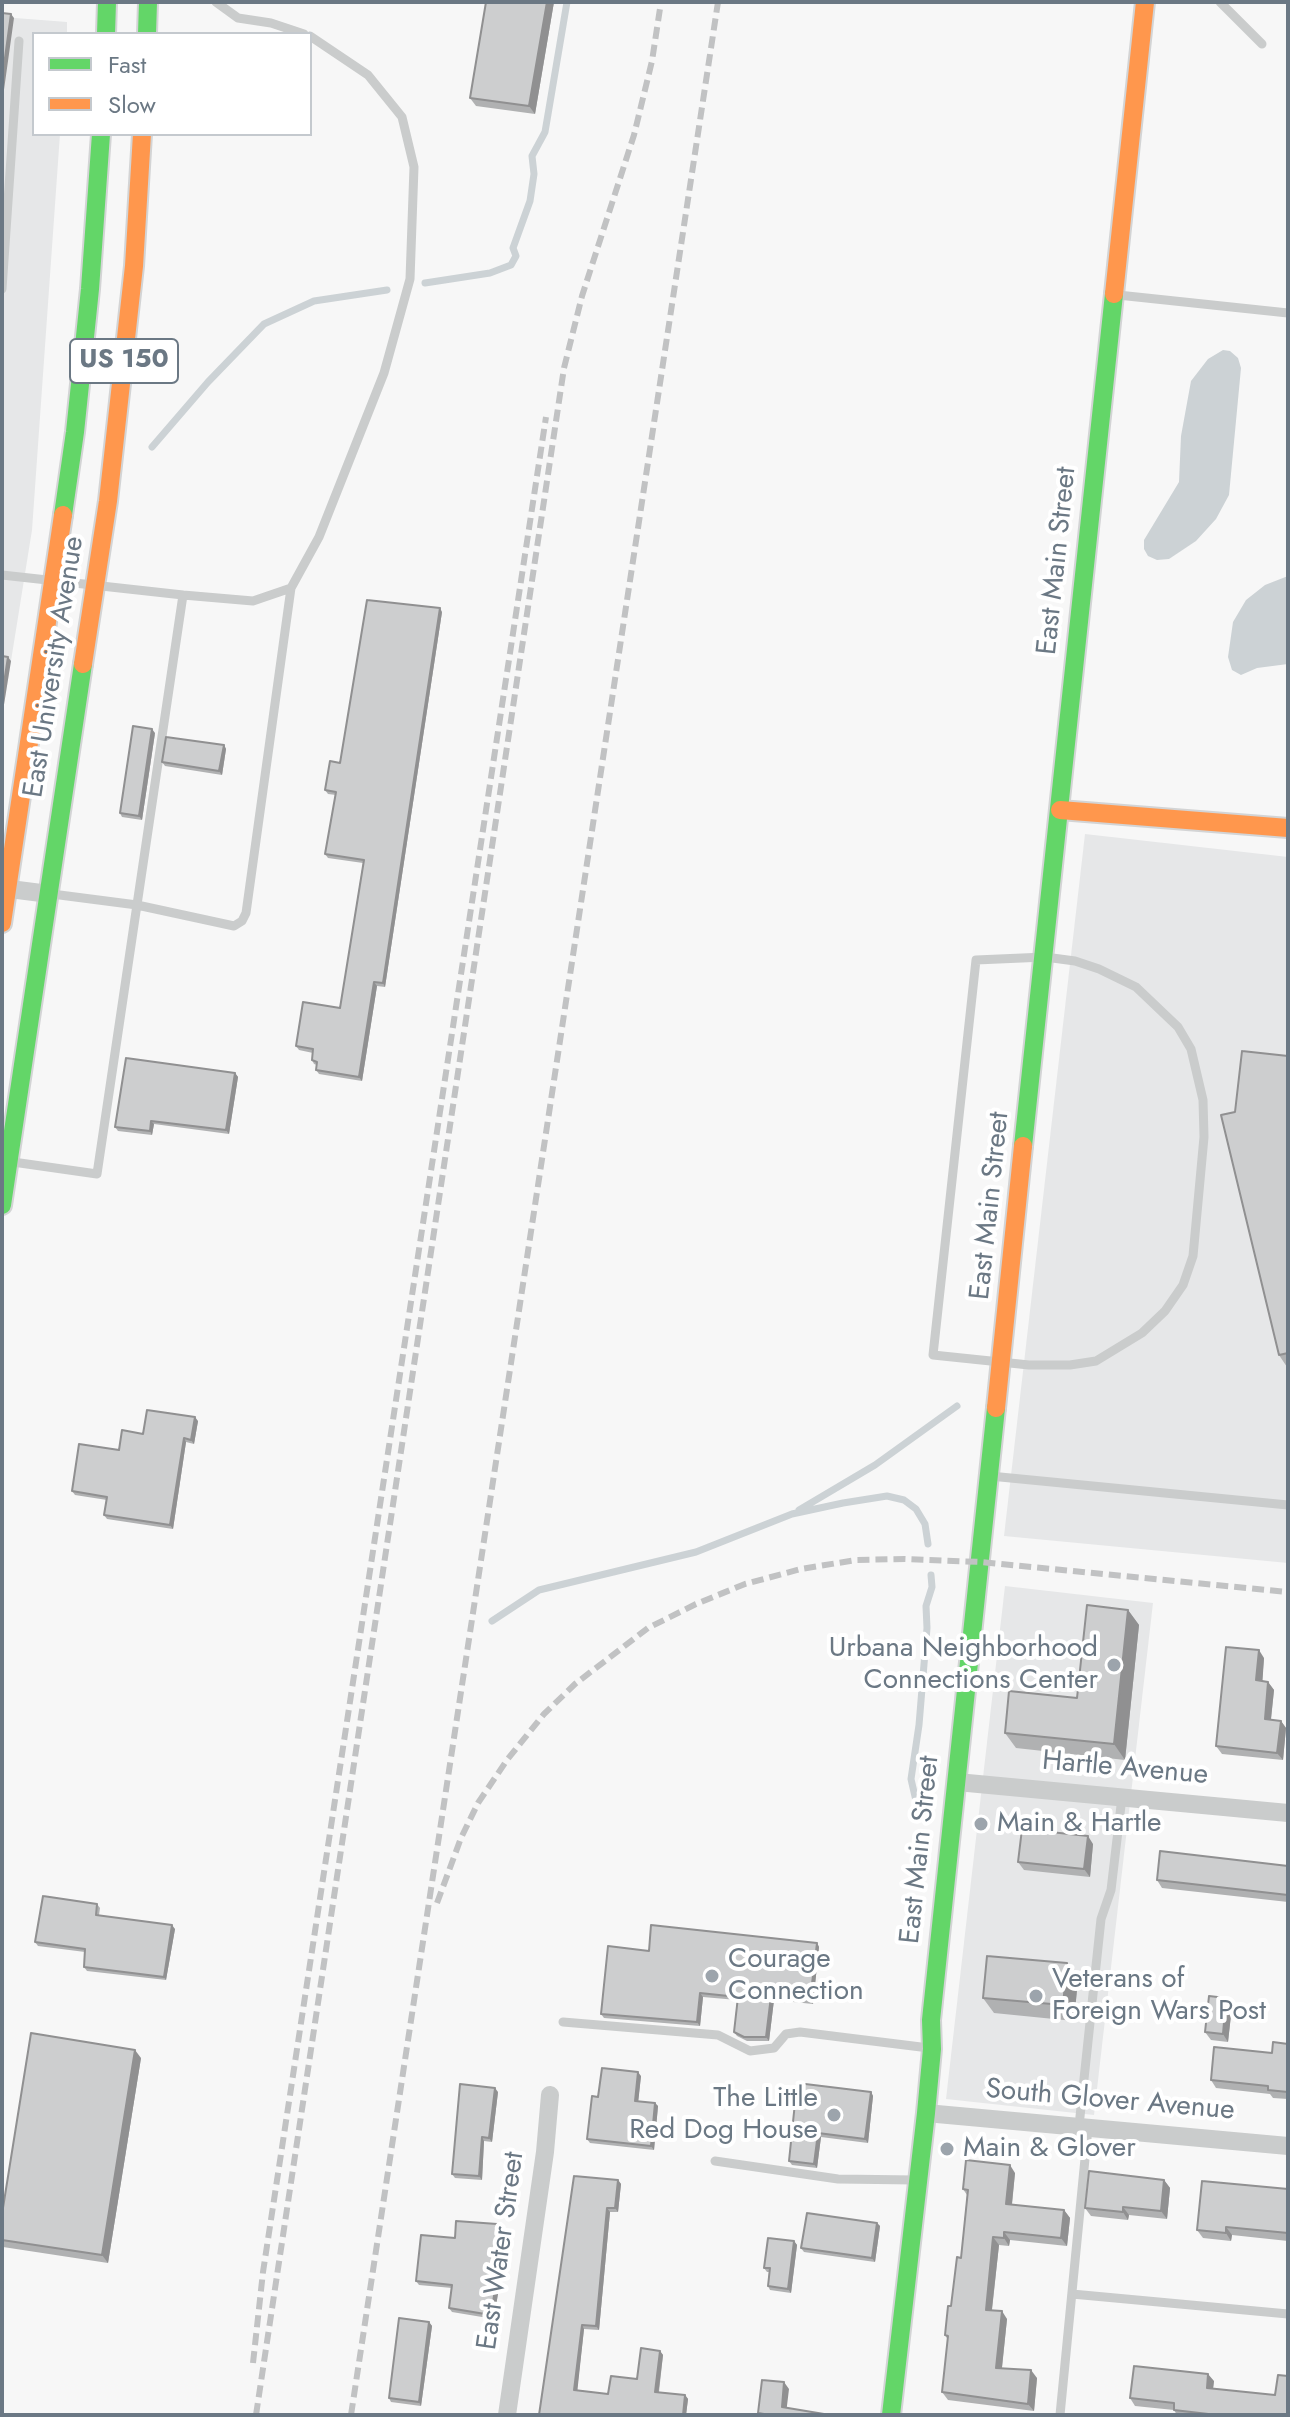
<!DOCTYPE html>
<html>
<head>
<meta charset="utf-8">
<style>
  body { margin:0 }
  #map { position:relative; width:1290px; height:2417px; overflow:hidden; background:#f7f7f7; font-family:Jost,sans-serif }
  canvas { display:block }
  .frame { position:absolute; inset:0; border:4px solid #6b7884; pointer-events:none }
  .legend { position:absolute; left:32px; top:32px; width:280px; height:104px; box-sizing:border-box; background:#fff; border:2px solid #c4c9ce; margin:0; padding:10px 14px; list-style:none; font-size:24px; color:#6b7884 }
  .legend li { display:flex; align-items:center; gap:16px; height:40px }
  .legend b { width:40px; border:2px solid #c4c9ce }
</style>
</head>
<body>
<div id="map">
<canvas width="1290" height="2417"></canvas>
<div class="frame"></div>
<ul class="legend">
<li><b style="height:10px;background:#63d668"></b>Fast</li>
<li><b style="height:10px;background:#ff974d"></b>Slow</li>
</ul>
</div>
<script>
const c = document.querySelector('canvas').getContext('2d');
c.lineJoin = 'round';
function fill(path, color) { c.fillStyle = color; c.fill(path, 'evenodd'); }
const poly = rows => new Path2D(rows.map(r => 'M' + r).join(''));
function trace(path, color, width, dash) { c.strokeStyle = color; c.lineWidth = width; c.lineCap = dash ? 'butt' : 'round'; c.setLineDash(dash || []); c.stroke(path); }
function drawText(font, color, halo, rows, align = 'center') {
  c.font = font + ' Jost,sans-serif'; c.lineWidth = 8; c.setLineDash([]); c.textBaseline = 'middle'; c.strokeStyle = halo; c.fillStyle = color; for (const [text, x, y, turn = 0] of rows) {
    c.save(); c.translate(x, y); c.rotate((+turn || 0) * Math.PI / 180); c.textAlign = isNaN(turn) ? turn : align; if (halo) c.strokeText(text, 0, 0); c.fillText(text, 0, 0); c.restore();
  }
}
const built = poly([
  [2,17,67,22,67,34,34,34,34,134,60,134,32,530,2,717],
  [1085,834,1288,857,1288,1563,1004,1536],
  [1005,1586,1153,1603,1094,2115,946,2099]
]);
const water = poly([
  [1223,350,1230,351,1238,358,1241,368,1229,495,1216,519,1196,541,1169,559,1157,560,1148,556,1144,549,1144,540,1179,482,1181,436,1191,381,1208,359],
  [1288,576,1288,664,1257,668,1241,675,1232,670,1228,657,1233,622,1246,600,1265,585]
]);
const stream = poly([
  [425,283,490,273,511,265,516,256,513,248,530,201,534,174,532,156,545,132,567,2],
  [152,447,208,382,264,324,314,301,387,290],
  [799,1510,875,1465,957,1406],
  [492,1621,539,1590,696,1552,792,1514,843,1503,887,1496,904,1500,916,1509,925,1524,928,1544],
  [919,1814,911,1779,919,1725,927,1628,926,1606,932,1587,931,1575]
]);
const lane = poly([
  [216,2,238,18,271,23,304,34],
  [1220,2,1262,44],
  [2,289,19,41],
  [1118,295,1288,313],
  [2,575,183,595,97,1174,13,1162],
  [183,595,253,601,291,588,319,537,384,373,410,279,414,167,402,117,368,75,310,36],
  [52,894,137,905,234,926,242,921,246,913,291,588],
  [1045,957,1075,961,1099,969,1136,987,1178,1027,1191,1049,1203,1100,1204,1137,1193,1256,1183,1285,1165,1311,1142,1333,1096,1361,1070,1365,1029,1365,933,1355,976,960,1045,957],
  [990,1476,1288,1505],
  [563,2022,718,2035,750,2051,774,2048,786,2034,800,2032,929,2048],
  [1079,2126,1101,1919,1111,1890,1122,1797],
  [715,2161,838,2179,915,2180],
  [1072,2294,1288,2314],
  [1060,2415,1088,2128]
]);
const street = poly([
  [2,888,49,894],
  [957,1782,1288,1813],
  [926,2113,1288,2146],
  [507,2415,545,2152,550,2095]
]);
const fast = poly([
  [106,34,107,2],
  [147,34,148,2],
  [63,515,75,432,90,289,101,134],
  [1023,1146,1114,294],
  [2,1205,83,664],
  [891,2415,926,2113,932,2049,931,2020,996,1408]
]);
const slow = poly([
  [1114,294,1145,2],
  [83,664,108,501,134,266,142,134],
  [1060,810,1288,828],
  [2,923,63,515],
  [996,1408,1023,1146]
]);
const rail = poly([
  [437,1903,461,1838,478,1803,507,1760,544,1714,575,1684,648,1628,696,1604,745,1584,801,1569,856,1560,905,1559,981,1562,1288,1592],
  [253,2363,263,2272,546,417],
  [256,2415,564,368,582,296,634,135,652,61,661,2],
  [351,2415,718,2]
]);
const wall = poly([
  [486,2,554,2,535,114,476,106,470,98],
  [442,612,385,987,377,986,362,1081,319,1074,316,1070,317,1065,314,1064,312,1060,313,1053,299,1050,296,1046,340,1008,363,863,328,858,325,854,336,795,328,794,325,790,340,763],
  [155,733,142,820,122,817,120,813],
  [224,745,226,749,222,775,165,766,162,762],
  [1288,1056,1288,1366,1287,1367,1279,1355,1235,1112],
  [235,1073,238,1077,229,1134,154,1124,152,1135,118,1131,115,1127],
  [198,1421,194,1444,186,1442,173,1529,107,1519,104,1515,107,1500,75,1495,72,1491,119,1450,143,1434],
  [1128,1610,1139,1625,1125,1760,1016,1748,1005,1733,1077,1698],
  [1264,1658,1262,1681,1268,1682,1274,1690,1271,1720,1281,1721,1286,1728,1283,1760,1222,1754,1216,1746],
  [1093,1844,1090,1877,1024,1870,1018,1862],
  [1288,1866,1288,1902,1162,1888,1157,1880],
  [97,1904,100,1908,99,1915,175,1929,166,1980,87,1971,84,1967,85,1952,38,1946,35,1942],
  [817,1943,819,1947,813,2004,774,2000,769,2041,747,2041,737,2036,734,2032,737,2000,703,1997,700,2026,604,2018,601,2014,649,1951],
  [1067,1963,1078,1979,1074,2021,994,2013,983,1998],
  [1232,2006,1228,2042,1211,2040,1205,2032],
  [1288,2044,1288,2099,1273,2098,1270,2094,1216,2088,1211,2080,1272,2053],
  [141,2058,108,2263,3,2247,2,2245,2,2214],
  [641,2076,638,2101,655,2103,658,2106,654,2150,590,2143,587,2139,598,2097],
  [797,2083,871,2092,873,2096,868,2143,821,2137,817,2168,792,2165,789,2161],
  [498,2092,492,2142,484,2141,482,2180,455,2178,452,2174],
  [1015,2173,1012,2205,1064,2210,1070,2218,1067,2246,1010,2240,1009,2246,999,2245,992,2310,1007,2319,1002,2368,1037,2378,1034,2411,948,2400,942,2392,948,2340,945,2335,961,2258,967,2195,963,2189],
  [574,2176,618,2180,621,2184,618,2212,610,2212,599,2330,584,2329,577,2390,608,2394,637,2379,660,2351,663,2355,659,2392,685,2395,688,2399,686,2415,539,2415],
  [1164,2180,1170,2188,1167,2219,1129,2215,1128,2220,1091,2216,1085,2208],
  [1288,2189,1288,2241,1232,2235,1231,2241,1203,2238,1197,2230],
  [877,2223,880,2226,875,2262,804,2252,801,2248],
  [500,2228,496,2283,499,2287,494,2319,452,2312,449,2308,452,2288,419,2285,416,2281,455,2238],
  [794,2241,797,2245,791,2293,770,2290,768,2286,769,2272,767,2272,764,2268],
  [429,2322,432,2326,421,2406,391,2402,389,2398],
  [1214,2381,1213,2389,1275,2395,1288,2415,1177,2415,1174,2410,1135,2406,1130,2398]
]);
const shadedWall = poly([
  [547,2,554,2,535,114,529,106],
  [11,14,14,18,2,104,2,80],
  [440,608,442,612,385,987,383,983],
  [8,657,11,661,2,717,2,696],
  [152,729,155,733,142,820,139,816],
  [224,745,226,749,222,775,219,771],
  [374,982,377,986,362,1081,359,1077],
  [235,1073,238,1077,229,1134,226,1130],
  [151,1121,154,1124,152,1135,150,1131],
  [195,1417,198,1421,194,1444,191,1440],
  [184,1438,186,1442,173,1529,170,1525],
  [1128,1610,1139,1625,1125,1760,1114,1744],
  [1259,1650,1264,1658,1262,1688,1256,1680],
  [1268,1682,1274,1690,1270,1727,1265,1719],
  [1281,1721,1286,1728,1283,1760,1277,1753],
  [1088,1836,1093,1844,1090,1877,1084,1869],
  [172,1925,175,1929,166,1980,164,1977],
  [817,1943,819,1947,813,2004,810,2000],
  [1067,1963,1078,1979,1074,2021,1063,2005],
  [700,1993,703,1997,700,2026,697,2022],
  [771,1996,774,2000,769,2041,766,2037],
  [1226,1998,1232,2006,1228,2042,1223,2034],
  [135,2050,141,2058,108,2263,102,2255],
  [638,2072,641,2076,638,2104,635,2101],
  [495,2088,498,2092,492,2142,489,2138],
  [871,2092,873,2096,868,2143,865,2139],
  [655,2103,658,2106,654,2150,651,2146],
  [818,2133,821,2137,817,2168,814,2164],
  [482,2137,484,2141,482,2180,479,2176],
  [1010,2165,1015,2173,1011,2212,1006,2204],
  [618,2180,621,2184,618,2212,615,2208],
  [1164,2180,1170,2188,1167,2219,1161,2211],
  [1123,2207,1129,2215,1128,2220,1123,2212],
  [607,2208,610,2212,599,2330,596,2326],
  [1064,2210,1070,2218,1067,2246,1061,2238],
  [877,2223,880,2226,875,2262,872,2258],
  [497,2224,500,2228,495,2286,493,2282],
  [1226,2227,1232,2235,1231,2241,1226,2233],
  [1004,2232,1010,2240,1009,2246,1004,2238],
  [993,2237,999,2245,991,2317,986,2310],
  [794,2241,797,2245,791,2293,788,2289],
  [496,2283,499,2287,494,2319,491,2315],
  [1002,2311,1007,2319,1001,2376,996,2368],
  [429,2322,432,2326,421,2406,419,2402],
  [582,2325,584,2329,577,2394,574,2390],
  [660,2351,663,2355,658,2396,655,2392],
  [1031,2370,1037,2378,1034,2411,1028,2404],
  [1208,2374,1214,2381,1212,2396,1207,2388],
  [784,2382,789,2389,786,2414,782,2407],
  [685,2395,688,2399,686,2415,683,2415]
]);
const building = poly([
  [486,2,547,2,529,106,470,98,486,2],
  [2,13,11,14,2,80,2,13],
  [367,600,440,608,383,983,374,982,359,1077,316,1070,317,1062,312,1060,313,1049,296,1046,303,1002,340,1008,364,860,325,854,336,792,325,790,330,761,340,763,367,600],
  [2,656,8,657,2,696,2,656],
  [133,726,152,729,139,816,120,813,133,726],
  [166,737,224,745,219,771,162,762,166,737],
  [1242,1051,1288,1056,1288,1353,1279,1355,1221,1115,1235,1112,1242,1051],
  [126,1058,235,1073,226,1130,151,1121,150,1131,115,1127,126,1058],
  [147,1410,195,1417,191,1440,184,1438,170,1525,104,1515,107,1497,72,1491,79,1444,119,1450,122,1430,143,1434,147,1410],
  [1087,1605,1128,1610,1114,1744,1005,1733,1009,1691,1077,1698,1087,1605],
  [1226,1647,1259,1650,1256,1680,1268,1682,1265,1719,1281,1721,1277,1753,1216,1746,1226,1647],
  [1022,1829,1088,1836,1084,1869,1018,1862,1022,1829],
  [1160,1851,1288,1866,1288,1895,1157,1880,1160,1851],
  [43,1896,97,1904,96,1915,172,1925,164,1977,84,1967,85,1949,35,1942,43,1896],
  [651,1925,817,1943,810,2000,771,1996,766,2037,744,2037,734,2032,738,1997,700,1993,697,2022,601,2014,608,1946,649,1951,651,1925],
  [987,1956,1067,1963,1063,2005,983,1998,987,1956],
  [1209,1996,1226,1998,1223,2034,1205,2032,1209,1996],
  [31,2033,135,2050,102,2255,2,2240,2,2214,31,2033],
  [1273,2042,1288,2044,1288,2092,1268,2090,1268,2086,1211,2080,1214,2047,1272,2053,1273,2042],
  [602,2068,638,2072,635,2101,655,2103,651,2146,587,2139,592,2096,598,2097,602,2068],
  [797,2083,871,2092,865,2139,818,2133,814,2164,789,2161,797,2083],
  [460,2084,495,2088,489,2138,482,2137,479,2176,452,2174,460,2084],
  [966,2160,1010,2165,1006,2204,1064,2210,1061,2238,1004,2232,1004,2238,993,2237,986,2310,1002,2311,996,2368,1031,2370,1028,2404,942,2392,948,2336,945,2335,948,2306,951,2306,957,2257,961,2258,968,2190,963,2189,966,2160],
  [1089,2171,1164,2180,1161,2211,1123,2207,1123,2212,1085,2208,1089,2171],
  [574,2176,618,2180,615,2208,607,2208,596,2326,582,2325,574,2390,608,2394,611,2376,637,2379,641,2348,660,2351,655,2392,685,2395,683,2415,539,2415,574,2176],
  [1202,2181,1288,2189,1288,2233,1226,2227,1226,2233,1197,2230,1202,2181],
  [807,2213,877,2223,872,2258,801,2248,807,2213],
  [456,2221,497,2224,493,2282,496,2283,491,2315,449,2308,452,2285,416,2281,421,2235,455,2238,456,2221],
  [768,2238,794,2241,788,2289,768,2286,770,2268,764,2268,768,2238],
  [399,2318,429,2322,419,2402,389,2398,399,2318],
  [1134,2366,1208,2374,1207,2388,1275,2395,1278,2375,1288,2376,1288,2415,1217,2415,1174,2410,1174,2403,1130,2398,1134,2366],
  [762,2380,784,2382,782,2407,830,2415,770,2415,758,2413,762,2380]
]);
const markers = [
  [1114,1665,8,"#9ca4ac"],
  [981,1824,8,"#9ca4ac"],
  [712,1976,8,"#9ca4ac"],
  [1036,1996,8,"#9ca4ac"],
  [834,2115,8,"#9ca4ac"],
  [947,2149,8,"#9ca4ac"]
];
const shields = [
  [124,361,108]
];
const shieldNames = [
  ["US 150",124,361]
];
const streetNames = [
  ["East Main Street",1058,561,-84],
  ["East University Avenue",55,667,-81],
  ["East Main Street",991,1206,-84],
  ["Hartle Avenue",1125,1769,5],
  ["East Main Street",921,1850,-84],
  ["South Glover Avenue",1110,2101,5],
  ["East Water Street",502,2251,-82]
];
const poiNames = [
  ["Urbana Neighborhood",1098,1649,"right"],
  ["Connections Center",1098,1681,"right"],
  ["Main & Hartle",997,1824],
  ["Courage",728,1960],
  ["Connection",728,1992],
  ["Veterans of",1052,1980],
  ["Foreign Wars Post",1052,2012],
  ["The Little",818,2099,"right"],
  ["Red Dog House",818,2131,"right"],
  ["Main & Glover",963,2149]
];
fill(built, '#e6e7e8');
fill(water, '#ccd2d5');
trace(stream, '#ccd2d5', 7);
trace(fast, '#d3d4d5', 22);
trace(slow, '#d3d4d5', 22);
trace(lane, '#cacccc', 9);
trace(street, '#cacccc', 18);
trace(fast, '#63d668', 18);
trace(slow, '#ff974d', 18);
trace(rail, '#c1c2c3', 6, [12, 6]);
fill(wall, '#b0b1b2');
fill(shadedWall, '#909091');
fill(building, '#cdcecf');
trace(building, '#909091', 2);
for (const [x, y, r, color] of markers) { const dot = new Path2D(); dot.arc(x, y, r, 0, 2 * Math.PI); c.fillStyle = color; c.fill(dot); trace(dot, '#fff', 3); }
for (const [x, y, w] of shields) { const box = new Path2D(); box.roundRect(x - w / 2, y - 22, w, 44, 6); c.fillStyle = '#fff'; c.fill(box); trace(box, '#6b7884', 2); }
drawText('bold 26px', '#6b7884', null, shieldNames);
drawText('28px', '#6b7884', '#fff', streetNames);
drawText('28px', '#6b7884', '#fff', poiNames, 'left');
</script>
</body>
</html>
